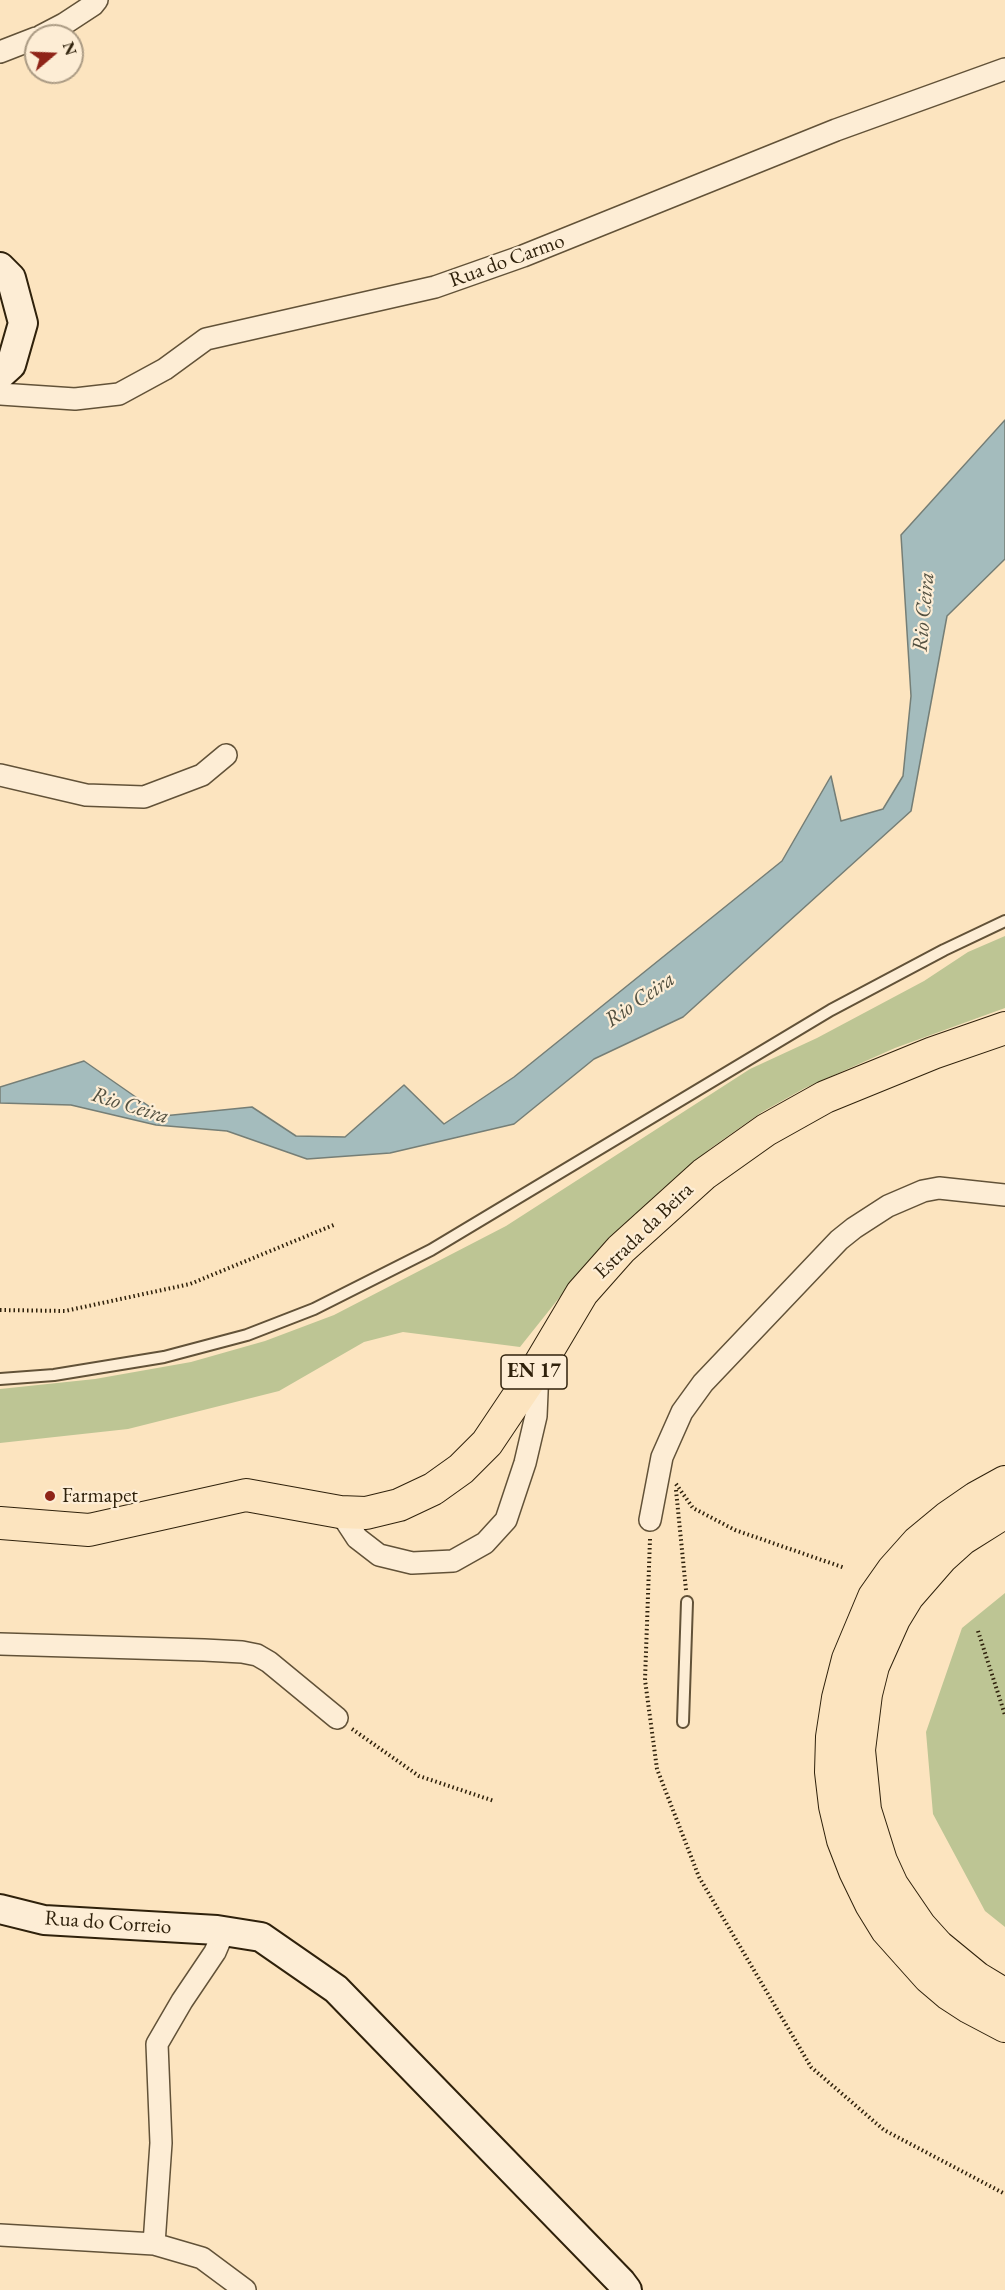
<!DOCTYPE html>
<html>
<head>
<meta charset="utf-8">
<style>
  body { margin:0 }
  #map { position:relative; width:1005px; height:2290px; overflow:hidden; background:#fce4bf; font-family:"EB Garamond",serif }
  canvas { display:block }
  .north { position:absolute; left:24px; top:24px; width:60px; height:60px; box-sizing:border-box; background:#fdedd5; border:2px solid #ab9b84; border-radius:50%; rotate:71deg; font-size:16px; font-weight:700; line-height:24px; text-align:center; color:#2f210b }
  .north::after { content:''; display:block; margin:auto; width:21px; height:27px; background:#8f2418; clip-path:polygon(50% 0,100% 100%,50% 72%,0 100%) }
</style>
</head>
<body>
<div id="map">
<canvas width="1005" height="2290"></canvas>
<div class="north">N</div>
</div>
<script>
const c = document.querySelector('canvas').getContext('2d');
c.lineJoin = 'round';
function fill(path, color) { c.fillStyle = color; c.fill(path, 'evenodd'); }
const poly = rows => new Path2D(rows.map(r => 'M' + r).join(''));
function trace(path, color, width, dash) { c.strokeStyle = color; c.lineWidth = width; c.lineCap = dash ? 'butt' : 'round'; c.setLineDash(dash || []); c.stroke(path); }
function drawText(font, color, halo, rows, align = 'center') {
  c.font = font + ' "EB Garamond",serif'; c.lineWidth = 4.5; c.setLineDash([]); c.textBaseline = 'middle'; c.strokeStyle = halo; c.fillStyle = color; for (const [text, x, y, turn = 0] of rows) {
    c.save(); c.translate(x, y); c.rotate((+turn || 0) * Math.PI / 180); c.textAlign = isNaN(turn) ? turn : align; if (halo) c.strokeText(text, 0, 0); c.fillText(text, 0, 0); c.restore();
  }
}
const green = poly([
  [1005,936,1005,1008,895,1048,805,1088,762,1112,711,1148,659,1192,567,1288,520,1347,403,1332,364,1342,279,1391,128,1429,0,1443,0,1389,95,1379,191,1362,265,1341,334,1315,506,1226,750,1069,817,1038,924,981,968,952],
  [1005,1593,1005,1927,985,1911,933,1814,926,1732,962,1628]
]);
const water = poly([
  [1005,420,1005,559,947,616,911,811,683,1017,594,1059,514,1124,390,1153,307,1159,227,1131,156,1125,71,1105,0,1103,0,1087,84,1061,163,1116,252,1107,296,1136,345,1137,404,1085,444,1124,514,1077,782,861,831,776,841,821,883,809,903,776,911,696,901,535,1005,420]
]);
const path = poly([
  [0,1310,65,1311,190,1284,336,1224],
  [676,1484,693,1508,735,1530,845,1568],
  [676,1490,686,1590],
  [650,1539,645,1680,657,1769,699,1877,811,2067,884,2130,1005,2194],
  [978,1631,1005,1715],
  [352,1729,419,1776,494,1801]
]);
const lane = poly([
  [0,1379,54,1375,164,1357,247,1335,314,1309,431,1250,831,1010,944,950,1005,921],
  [683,1722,687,1602]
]);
const street = poly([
  [41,36,64,24,93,5,97,0],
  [0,52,36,38],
  [0,394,75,399,119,394,165,369,206,339,435,287,523,256,836,130,1005,69],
  [0,775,86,795,144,797,202,775,226,755],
  [340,1512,357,1538,379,1555,412,1563,453,1561,485,1543,506,1520,525,1463,536,1416,538,1369],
  [650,1520,662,1457,682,1412,703,1383,839,1240,854,1228,888,1206,923,1191,939,1188,1005,1195],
  [0,1644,204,1650,242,1652,257,1655,269,1662,337,1718],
  [0,2235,154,2244,202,2258,245,2290],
  [154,2244,161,2143,157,2044,182,2001,215,1952,224,1931]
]);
const secondary = poly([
  [0,267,11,278,23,323,11,365,0,375],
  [0,1909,44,1920,217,1930,261,1937,336,1989,621,2282,627,2290]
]);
const primary = poly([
  [1005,1482,976,1498,947,1518,918,1542,893,1570,874,1597,848,1659,838,1698,832,1737,831,1772,835,1806,843,1840,855,1871,871,1904,887,1930,929,1977,949,1994,969,2007,1005,2026],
  [1005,1512,962,1539,942,1557,908,1596,894,1619,873,1666,866,1694,859,1750,865,1810,881,1861,892,1885,920,1926,938,1946,977,1978,1005,1995],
  [0,1523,89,1530,246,1495,340,1512,366,1513,399,1505,433,1489,461,1469,487,1443,538,1367,582,1293,621,1249,704,1174,766,1130,825,1097,933,1053,1005,1028]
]);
const markers = [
  [50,1496,6,"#8f2418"]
];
const shields = [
  [534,1372,66]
];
const shieldNames = [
  ["EN 17",534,1372]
];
const streetNames = [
  ["Rua do Carmo",507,261,-20],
  ["Estrada da Beira",644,1231,-44],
  ["Rua do Correio",108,1923,4]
];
const poiNames = [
  ["Farmapet",62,1496]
];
const waterNames = [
  ["Rio Ceira",924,612,-85],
  ["Rio Ceira",640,1000,-35],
  ["Rio Ceira",130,1106,17]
];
fill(green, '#bdc594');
fill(water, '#a4bcbd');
trace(water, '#757e76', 1.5);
trace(lane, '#625238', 14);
trace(street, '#625238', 24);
trace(secondary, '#2f210b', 32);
trace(primary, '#2f210b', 34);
trace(path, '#2f210b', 4, [1.5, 3]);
trace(lane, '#fdedd5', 10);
trace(street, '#fdedd5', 21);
trace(secondary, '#fdedd5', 28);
trace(primary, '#fce4bf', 32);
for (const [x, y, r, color] of markers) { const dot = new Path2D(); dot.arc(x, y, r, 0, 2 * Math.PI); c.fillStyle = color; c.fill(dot); trace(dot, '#fdedd5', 2); }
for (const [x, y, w] of shields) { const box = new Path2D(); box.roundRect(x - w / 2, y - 17, w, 34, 4.5); c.fillStyle = '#fdedd5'; c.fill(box); trace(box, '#2f210b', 1.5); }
drawText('bold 20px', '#2f210b', null, shieldNames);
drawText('21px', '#2f210b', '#fdedd5', streetNames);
drawText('21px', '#2f210b', '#fdedd5', poiNames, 'left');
drawText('italic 22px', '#525040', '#fdedd5', waterNames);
</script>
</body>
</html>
